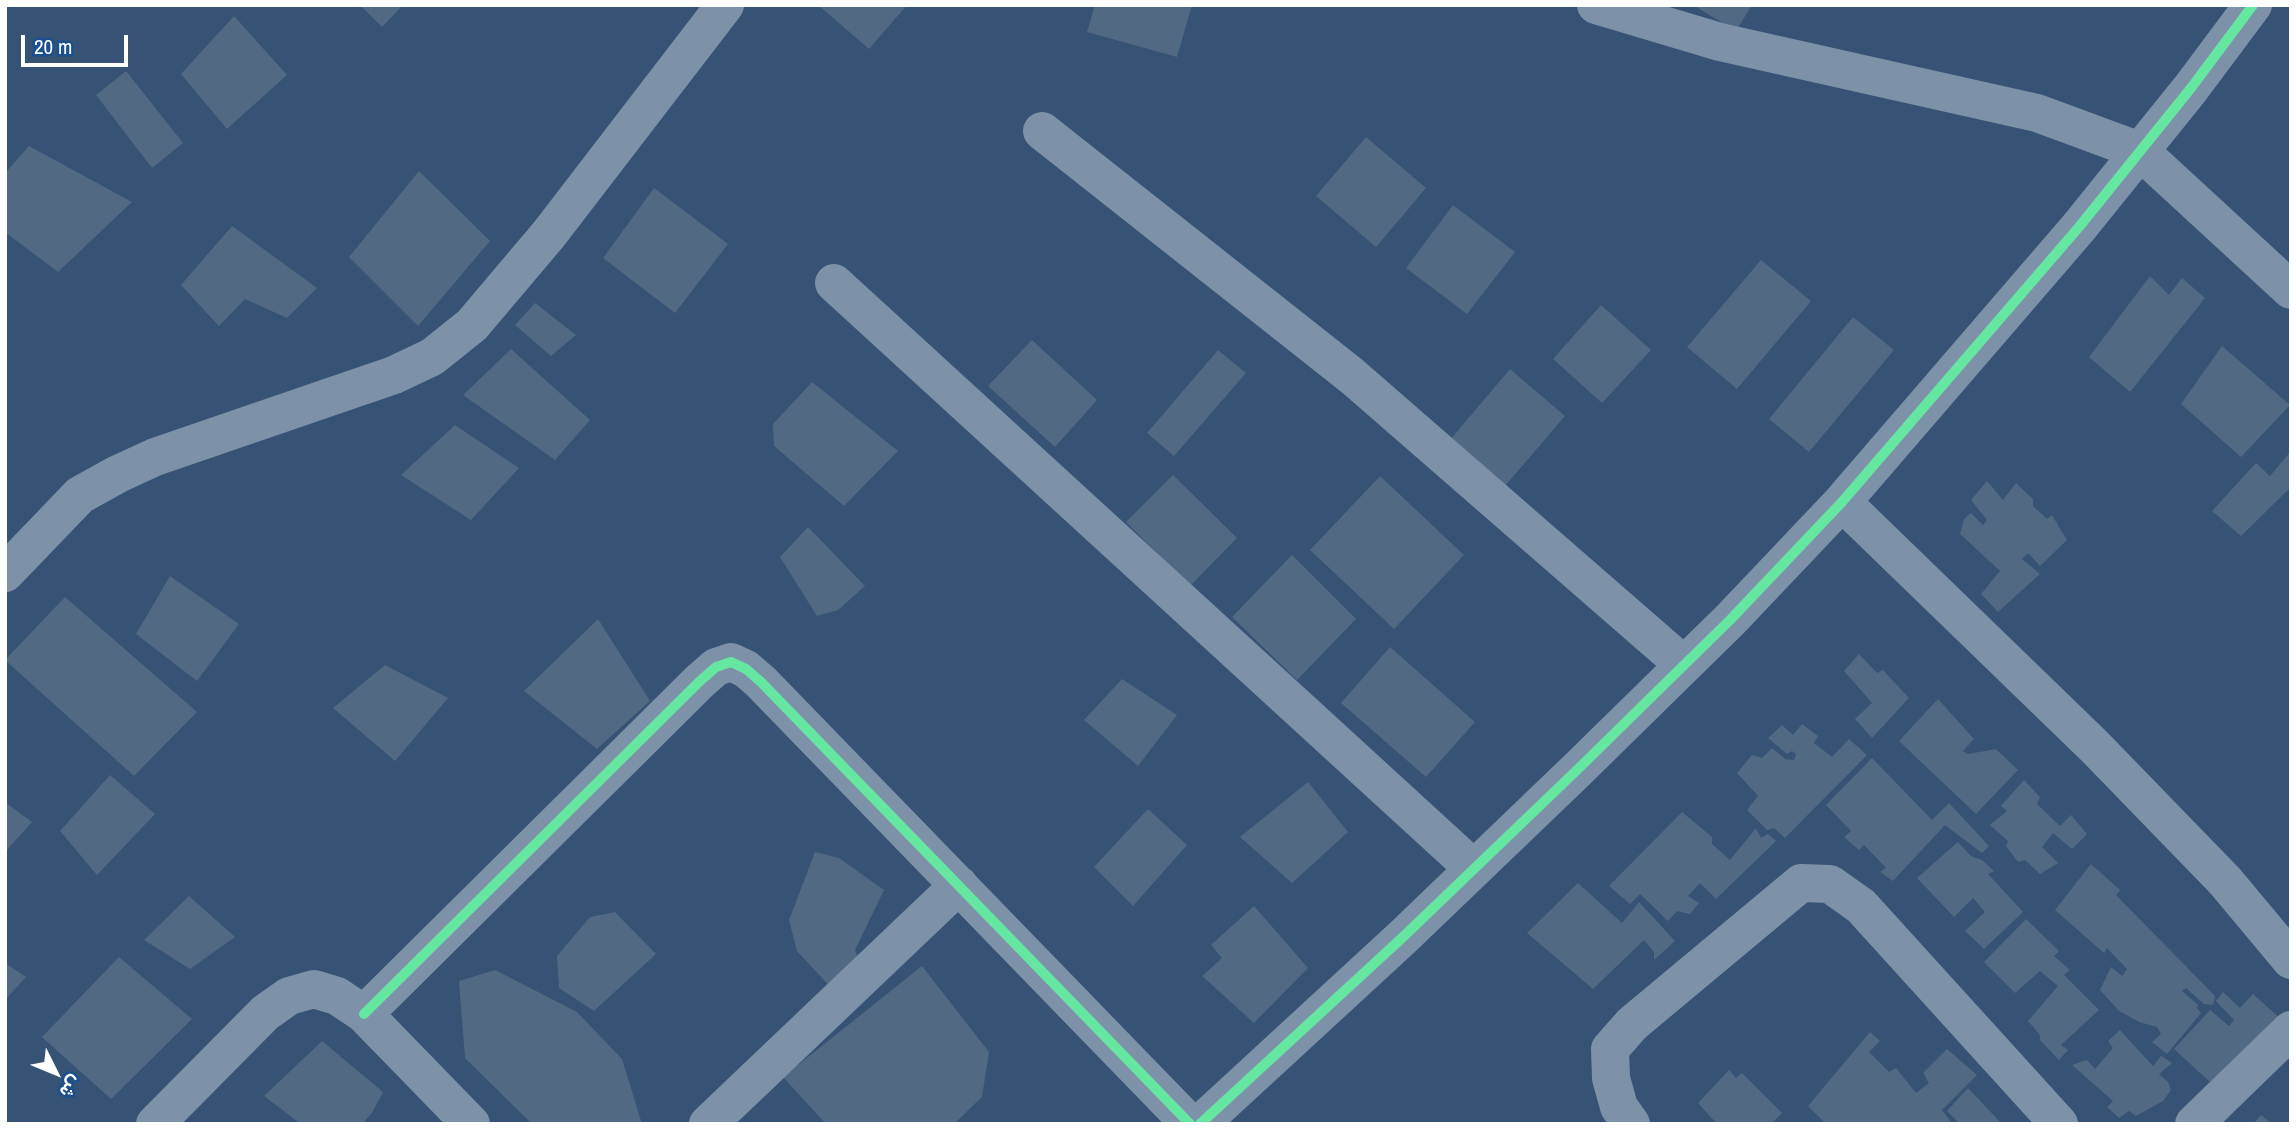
<!DOCTYPE html>
<html>
<head>
<meta charset="utf-8">
<style>
  body { margin:0 }
  #map { position:relative; width:2296px; height:1129px; overflow:hidden; background:#365274; font-family:"Archivo Narrow",Vazirmatn,sans-serif }
  canvas { display:block }
  .frame { position:absolute; inset:0; border:7px solid #fff; pointer-events:none }
  .north { position:absolute; left:21px; top:1038px; width:70px; height:70px; -webkit-text-stroke:5px #1b4f8f; paint-order:stroke; rotate:133deg; font-size:19px; font-weight:700; line-height:28px; text-align:center; color:#fff }
  .north::after { content:''; display:block; margin:auto; width:24px; height:32px; background:#fff; clip-path:polygon(50% 0,100% 100%,50% 72%,0 100%) }
  .scale { position:absolute; left:21px; top:35px; width:107px; height:32px; box-sizing:border-box; border:4px solid #fff; border-top:0; padding-left:9px; font-size:21px; line-height:24px; white-space:nowrap; color:#fff; -webkit-text-stroke:5px #1b4f8f; paint-order:stroke }
</style>
</head>
<body>
<div id="map">
<canvas width="2296" height="1129"></canvas>
<div class="frame"></div>
<div class="north">ش</div>
<div class="scale">20 m</div>
</div>
<script>
const c = document.querySelector('canvas').getContext('2d');
c.lineJoin = 'round';
function fill(path, color) { c.fillStyle = color; c.fill(path, 'evenodd'); }
const poly = rows => new Path2D(rows.map(r => 'M' + r).join(''));
function trace(path, color, width, dash) { c.strokeStyle = color; c.lineWidth = width; c.lineCap = dash ? 'butt' : 'round'; c.setLineDash(dash || []); c.stroke(path); }
const building = poly([
  [360,5,403,5,382,27],
  [818,5,907,5,869,49],
  [1095,5,1192,5,1177,57,1087,32],
  [1693,5,1752,5,1736,31],
  [234,16,287,75,227,129,181,74],
  [126,71,183,143,152,168,96,95],
  [1366,137,1426,188,1376,247,1316,196],
  [29,146,132,202,58,272,5,232,5,173],
  [419,171,490,241,418,326,349,257],
  [654,188,728,244,675,313,603,258],
  [1453,205,1515,252,1467,314,1406,268],
  [232,226,317,288,287,318,245,299,219,326,181,285],
  [1761,260,1811,301,1737,389,1687,347],
  [2150,276,2169,295,2182,278,2205,298,2130,392,2089,357],
  [535,303,576,335,551,356,515,325],
  [1601,305,1651,350,1602,403,1553,359],
  [1853,317,1894,350,1809,452,1769,419],
  [1032,340,1097,400,1055,447,988,386],
  [2222,346,2290,405,2241,457,2181,404],
  [511,349,590,420,555,460,463,395],
  [1218,350,1246,373,1174,456,1147,433],
  [1510,369,1565,416,1505,486,1450,440],
  [812,382,898,451,844,506,774,446,773,424],
  [455,425,519,468,471,520,401,475],
  [2291,451,2291,487,2241,536,2212,511,2256,463,2270,476],
  [1173,475,1237,538,1190,586,1126,522],
  [1380,476,1464,555,1394,629,1310,550],
  [1987,481,2003,500,2016,483,2033,499,2033,506,2047,519,2052,515,2067,540,2040,566,2028,553,2022,559,2040,574,1998,612,1981,594,2000,571,1960,534,1964,519,1971,513,1983,525,1987,520,1971,500],
  [808,527,865,586,838,610,817,616,780,557],
  [1292,555,1356,619,1297,680,1232,617],
  [170,576,239,624,197,681,136,634],
  [65,597,197,712,134,776,5,660],
  [598,619,650,701,597,749,524,691],
  [1390,647,1475,722,1426,777,1341,703],
  [1859,654,1877,673,1883,670,1909,698,1872,738,1855,719,1872,703,1844,671],
  [385,665,448,698,395,761,333,708],
  [1122,679,1177,715,1138,766,1084,720],
  [1938,699,1974,739,1963,751,1968,754,1996,749,2018,770,1976,814,1899,741],
  [1802,724,1818,736,1814,743,1832,757,1849,739,1867,755,1785,838,1774,828,1767,830,1747,810,1758,796,1737,773,1752,755,1762,758,1772,748,1785,759,1794,760,1796,754,1792,751,1787,754,1768,738,1782,725,1793,735],
  [1872,758,1932,820,1949,803,1989,846,1982,853,1945,825,1893,881,1880,872,1886,868,1864,845,1859,850,1844,837,1851,831,1826,805],
  [110,775,155,814,97,875,60,831],
  [2024,780,2040,797,2037,804,2060,826,2071,815,2087,834,2072,849,2053,833,2042,847,2058,863,2040,874,2025,860,2018,862,2006,846,2008,841,1990,825,2007,811,2001,806],
  [1308,782,1348,832,1292,883,1240,837],
  [5,802,32,822,5,852],
  [1148,809,1187,845,1133,906,1094,867],
  [1682,812,1712,837,1712,844,1730,860,1756,828,1761,838,1768,834,1776,841,1716,899,1700,883,1688,896,1699,903,1690,914,1677,911,1668,921,1640,894,1630,904,1609,886],
  [1958,842,1971,856,1982,860,1994,871,1988,874,2023,912,1984,949,1965,931,1985,912,1973,898,1954,917,1917,878],
  [815,852,839,858,884,890,855,950,861,967,836,993,797,951,789,920],
  [2091,864,2120,890,2116,895,2215,996,2213,1005,2204,1004,2186,988,2182,991,2198,1005,2197,1008,2201,1013,2167,1054,2152,1042,2161,1034,2157,1027,2139,1022,2119,1011,2100,990,2111,967,2122,976,2127,969,2107,948,2104,953,2055,910],
  [1578,883,1622,923,1639,902,1675,941,1654,960,1654,952,1644,940,1593,989,1527,933],
  [189,896,235,937,190,969,144,940],
  [1254,906,1308,968,1254,1023,1202,976,1222,958,1211,945],
  [615,912,656,954,594,1011,559,988,557,956,590,917],
  [2026,919,2059,951,2054,956,2070,970,2064,975,2099,1010,2061,1045,2068,1050,2059,1060,2040,1040,2040,1035,2028,1021,2058,986,2040,971,2015,993,1984,962],
  [119,957,192,1019,111,1099,42,1037],
  [5,963,26,977,5,1000],
  [922,966,989,1052,982,1097,954,1124,826,1124,783,1077],
  [495,970,577,1012,622,1059,642,1124,532,1124,465,1058,459,981],
  [2223,992,2240,1008,2253,994,2281,1019,2210,1082,2174,1049,2210,1010,2229,1026,2234,1020,2216,1001],
  [2120,1030,2153,1066,2161,1056,2172,1063,2159,1074,2168,1082,2171,1090,2163,1101,2136,1116,2129,1111,2119,1118,2107,1107,2113,1101,2072,1065,2087,1060,2095,1069,2113,1048,2108,1041],
  [1870,1032,1880,1041,1869,1052,1889,1072,1896,1068,1916,1093,1929,1083,1923,1073,1947,1049,1977,1075,1942,1110,1951,1122,1949,1124,1826,1124,1808,1106],
  [322,1041,383,1092,372,1113,362,1124,301,1124,264,1096],
  [1729,1070,1736,1078,1742,1073,1782,1113,1771,1124,1717,1124,1698,1103],
  [1968,1088,2002,1124,1960,1124,1947,1111],
  [2261,1115,2272,1124,2253,1124]
]);
const minor = poly([
  [1596,5,1720,42,2037,113,2140,151,2291,290],
  [1042,131,1352,376,1684,665],
  [834,283,1474,869],
  [1842,502,2095,747,2225,881,2291,960],
  [5,573,80,495,118,474,155,457,394,375,432,357,472,325,549,234,725,5],
  [364,1014,700,681,716,667,731,662,746,669,761,682,1190,1124],
  [155,1124,265,1013,289,996,314,989,337,996,364,1014,471,1124],
  [708,1124,959,885],
  [1200,1124,1403,937,1577,770,1731,619,1842,502,2079,227,2191,88,2253,5],
  [1631,1124,1619,1107,1611,1078,1610,1049,1632,1024,1801,883,1830,884,1861,906,2059,1124],
  [2194,1124,2291,1030]
]);
const cycleway = poly([
  [364,1014,700,681,716,667,731,662,746,669,761,682,1190,1124],
  [1200,1124,1403,937,1577,770,1731,619,1842,502,2079,227,2191,88,2253,5]
]);
fill(building, '#526984');
trace(minor, '#7d92a8', 38);
trace(cycleway, '#66e7a1', 10);
</script>
</body>
</html>
